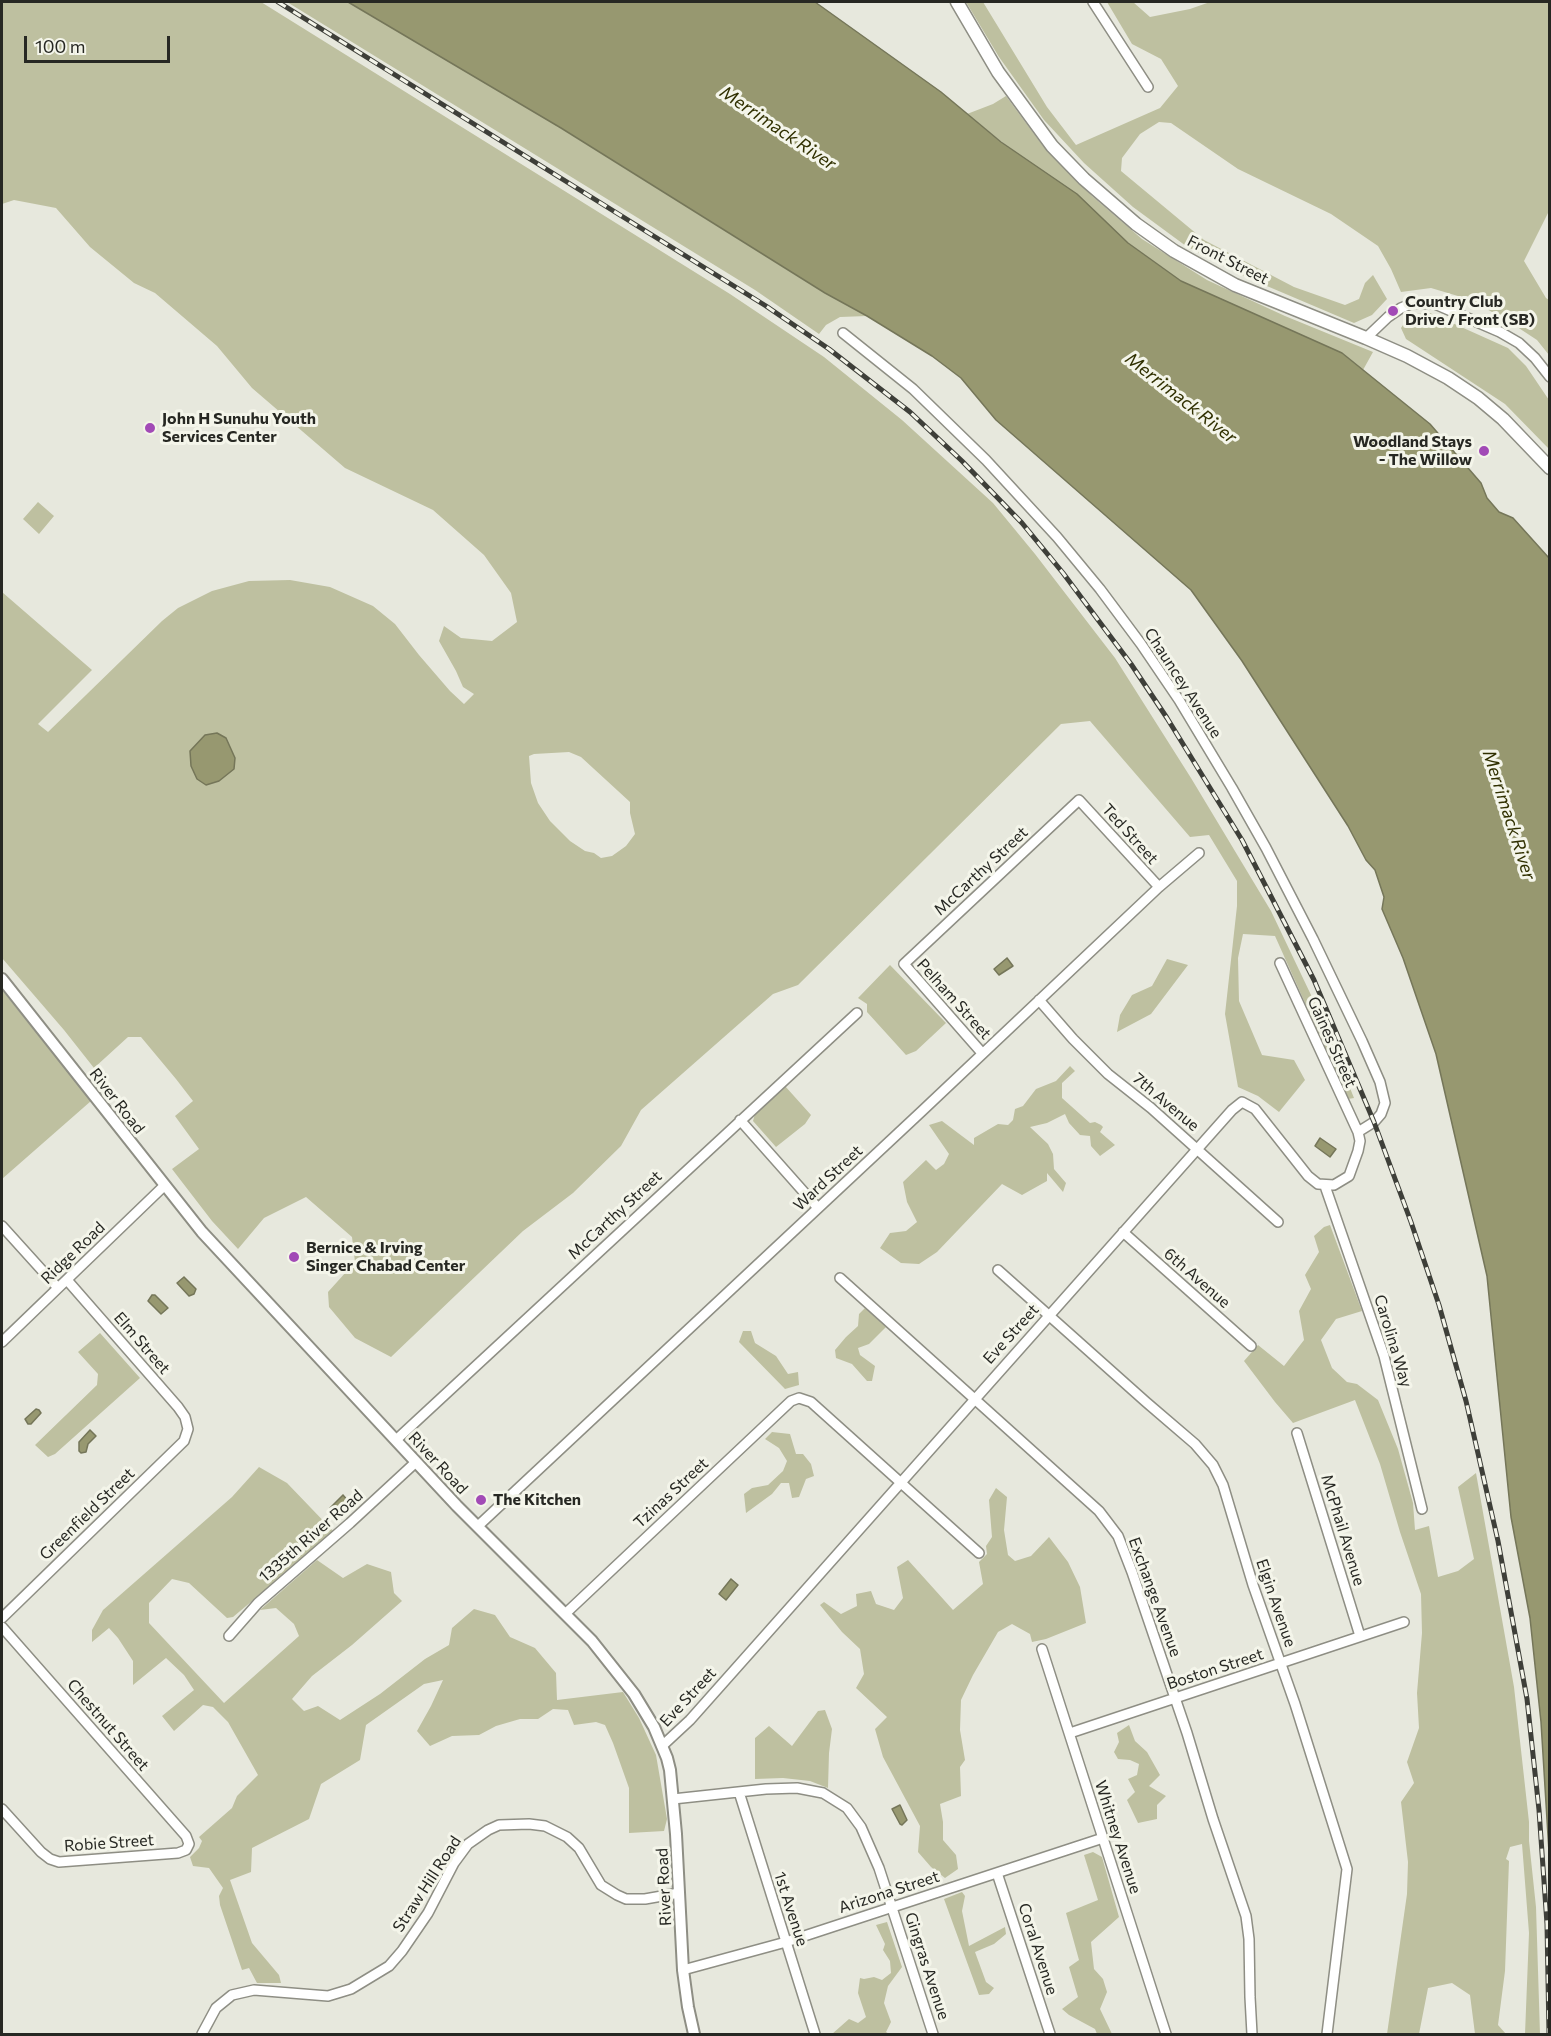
<!DOCTYPE html>
<html>
<head>
<meta charset="utf-8">
<style>
  body { margin:0 }
  #map { position:relative; width:1551px; height:2036px; overflow:hidden; background:#e7e8dd; font-family:Commissioner,sans-serif }
  canvas { display:block }
  .frame { position:absolute; inset:0; border:3px solid #272823; pointer-events:none }
  .scale { position:absolute; left:24px; top:36px; width:146px; height:27px; box-sizing:border-box; border:3px solid #272823; border-top:0; padding-left:8px; font-size:18px; line-height:21px; white-space:nowrap; color:#272823; -webkit-text-stroke:4px #f4f5ea; paint-order:stroke }
</style>
</head>
<body>
<div id="map">
<canvas width="1551" height="2036"></canvas>
<div class="frame"></div>
<div class="scale">100 m</div>
</div>
<script>
const c = document.querySelector('canvas').getContext('2d');
c.lineJoin = 'round';
function fill(path, color) { c.fillStyle = color; c.fill(path, 'evenodd'); }
const poly = rows => new Path2D(rows.map(r => 'M' + r).join(''));
function trace(path, color, width, dash) { c.strokeStyle = color; c.lineWidth = width; c.lineCap = dash ? 'butt' : 'round'; c.setLineDash(dash || []); c.stroke(path); }
function drawText(font, color, halo, rows, align = 'center') {
  c.font = font + ' Commissioner,sans-serif'; c.lineWidth = 6; c.setLineDash([]); c.textBaseline = 'middle'; c.strokeStyle = halo; c.fillStyle = color; for (const [text, x, y, turn = 0] of rows) {
    c.save(); c.translate(x, y); c.rotate((+turn || 0) * Math.PI / 180); c.textAlign = isNaN(turn) ? turn : align; if (halo) c.strokeText(text, 0, 0); c.fillText(text, 0, 0); c.restore();
  }
}
const green = poly([
  [2,2,261,2,730,294,824,357,902,420,993,503,1035,554,1115,658,1191,778,1271,911,1321,1016,1354,1098,1348,1099,1275,936,1243,934,1238,958,1239,1001,1262,1055,1294,1060,1305,1080,1279,1112,1258,1096,1238,1087,1225,1014,1237,906,1237,881,1209,835,1190,837,1090,721,1061,724,798,985,773,994,641,1110,621,1146,573,1193,523,1231,391,1357,355,1338,329,1307,328,1292,355,1262,352,1237,306,1197,264,1218,238,1249,212,1221,172,1169,199,1149,175,1116,193,1101,176,1079,141,1037,128,1037,94,1068,64,1030,2,958,2,592,92,670,38,724,48,732,162,621,178,608,212,591,249,581,290,580,330,587,373,606,395,624,419,655,450,691,464,704,474,694,463,687,456,671,439,641,444,626,461,638,492,641,517,622,511,593,484,555,433,510,345,468,252,388,217,346,155,293,134,283,90,247,56,208,14,200,2,204],
  [569,752,581,757,630,802,630,813,635,834,626,846,612,856,601,858,594,853,585,851,570,841,550,821,538,803,531,783,529,756,534,754],
  [287,2,348,2,561,128,825,293,867,316,840,317,826,325,819,334,755,290],
  [966,2,983,2,1047,107,1076,145,1160,108,1178,86,1161,59,1132,44,1107,2,1133,2,1150,17,1190,9,1210,2,1549,2,1549,211,1524,261,1546,298,1549,300,1549,355,1537,340,1505,319,1468,299,1431,288,1401,292,1391,269,1378,246,1331,214,1238,169,1171,123,1159,122,1140,134,1122,158,1121,171,1204,240,1294,287,1345,305,1359,299,1365,283,1373,275,1387,299,1372,315,1354,323,1248,278,1186,246,1133,207,1084,163,1044,120,999,57],
  [1006,96,1043,146,1092,196,1142,239,1207,280,1285,316,1373,352,1363,370,1342,353,1181,281,1128,243,967,114,993,104],
  [1430,313,1508,348,1526,366,1549,400,1549,449,1505,404,1406,339,1401,328,1407,319,1416,314],
  [38,502,54,516,39,534,23,519],
  [1167,959,1188,965,1151,1014,1117,1032,1120,1015,1132,995,1152,986],
  [890,965,946,1023,916,1051,906,1055,867,1012,867,1004,858,998],
  [2,990,91,1101,2,1179],
  [1070,1066,1075,1071,1062,1083,1062,1098,1090,1123,1095,1122,1101,1125,1103,1127,1100,1132,1115,1145,1100,1156,1091,1146,1090,1136,1080,1135,1069,1123,1065,1114,1047,1123,1030,1127,1048,1144,1053,1154,1054,1169,1066,1183,1063,1192,1047,1173,1047,1181,1022,1195,1002,1184,937,1252,919,1264,901,1263,880,1248,890,1233,906,1231,917,1222,907,1202,903,1182,926,1160,936,1170,944,1164,949,1154,929,1125,942,1121,974,1145,974,1138,998,1124,1008,1125,1013,1120,1015,1109,1023,1106,1036,1089,1056,1081],
  [785,1086,811,1115,805,1124,776,1147,753,1121,755,1114],
  [1330,1225,1362,1311,1336,1319,1321,1340,1332,1368,1347,1382,1357,1384,1378,1400,1398,1449,1413,1503,1415,1530,1429,1526,1438,1577,1458,1571,1474,1559,1458,1487,1476,1473,1514,1687,1529,1822,1529,1841,1536,1907,1540,2034,1525,2034,1529,1933,1522,1844,1510,1847,1506,1859,1509,1861,1505,1971,1498,2025,1506,2034,1475,2034,1470,1995,1452,1983,1428,1988,1419,2034,1387,2034,1407,1894,1408,1862,1401,1802,1414,1783,1407,1762,1419,1728,1417,1693,1422,1633,1421,1594,1400,1532,1380,1464,1355,1400,1293,1423,1275,1402,1244,1361,1258,1345,1284,1366,1304,1340,1299,1311,1311,1289,1305,1275,1319,1252,1314,1236,1324,1227],
  [865,1308,886,1327,869,1344,858,1348,860,1355,875,1366,872,1381,867,1381,852,1364,836,1358,835,1350,846,1337,858,1326,859,1314],
  [743,1331,751,1331,755,1343,776,1356,788,1374,798,1372,799,1385,785,1389,739,1342],
  [100,1333,140,1378,55,1454,48,1457,35,1445,97,1385,98,1374,78,1352],
  [772,1432,790,1434,796,1454,803,1454,811,1464,814,1476,806,1479,799,1497,792,1498,789,1483,781,1483,772,1494,746,1513,744,1494,752,1488,768,1485,783,1471,787,1461,779,1448,765,1439],
  [259,1467,287,1483,334,1532,233,1617,227,1618,189,1583,172,1579,149,1603,149,1623,224,1703,299,1636,294,1624,276,1608,260,1610,317,1560,343,1578,367,1564,391,1572,394,1593,402,1601,352,1645,312,1676,292,1699,304,1711,318,1706,340,1720,380,1694,425,1659,449,1645,452,1628,474,1609,495,1615,510,1637,535,1648,556,1673,557,1700,623,1692,639,1718,656,1755,667,1819,664,1831,629,1833,629,1788,613,1743,605,1725,596,1722,574,1725,568,1710,553,1709,538,1719,520,1719,496,1726,479,1735,452,1736,430,1746,417,1731,431,1706,443,1680,424,1684,366,1725,360,1760,321,1784,309,1819,252,1848,251,1872,230,1880,252,1943,279,1975,281,1983,257,1983,249,1968,242,1970,220,1905,219,1896,223,1888,209,1868,193,1866,190,1857,199,1848,202,1841,199,1837,232,1808,237,1796,258,1775,228,1722,213,1707,203,1705,174,1731,162,1716,194,1690,184,1675,166,1658,133,1685,133,1661,118,1638,109,1628,92,1642,92,1630,103,1610,232,1497],
  [996,1488,1007,1497,1004,1530,1008,1555,1015,1561,1031,1556,1049,1537,1068,1562,1080,1587,1086,1623,1046,1639,1032,1642,1030,1634,1012,1624,998,1632,973,1675,961,1700,960,1730,965,1760,960,1767,961,1796,940,1804,943,1822,943,1840,956,1855,958,1869,945,1878,931,1867,918,1852,920,1826,883,1757,875,1729,887,1717,856,1688,864,1674,860,1649,842,1632,820,1605,824,1602,841,1614,857,1606,856,1594,871,1591,876,1604,894,1610,903,1598,897,1567,908,1560,953,1610,983,1584,979,1562,987,1554,986,1546,992,1537,989,1500],
  [825,1710,832,1729,829,1753,828,1788,810,1781,783,1778,755,1779,755,1738,769,1726,792,1746,818,1711],
  [1129,1725,1135,1741,1147,1752,1160,1775,1149,1786,1166,1796,1157,1805,1157,1819,1138,1823,1127,1800,1135,1792,1128,1779,1137,1775,1139,1764,1130,1760,1118,1759,1114,1752,1119,1742,1117,1733],
  [1093,1852,1102,1857,1119,1917,1091,1942,1094,1969,1103,1979,1107,1992,1100,2009,1112,2034,1097,2034,1095,2029,1069,2015,1062,2009,1078,1997,1069,1967,1079,1960,1066,1913,1098,1900,1084,1855],
  [962,1892,965,1896,962,1911,969,1946,1005,1927,1006,1934,994,1944,975,1952,986,1982,994,1988,989,1994,979,1995,944,1899],
  [887,1922,902,1967,888,1986,884,2003,891,2022,886,2032,889,2034,832,2034,849,2019,858,2023,866,2017,858,1993,860,1978,864,1979,874,1977,882,1980,891,1973,890,1961,883,1950,885,1944,876,1925]
]);
const water = poly([
  [348,2,815,2,941,92,1001,142,1077,194,1128,243,1181,281,1342,353,1430,424,1481,483,1487,498,1499,512,1513,518,1549,558,1549,1852,1541,1722,1530,1618,1511,1517,1487,1276,1436,1054,1403,958,1382,909,1384,897,1375,870,1366,860,1348,826,1242,661,1191,590,996,420,961,378,932,356,867,316,825,293,561,128,348,2],
  [217,733,226,738,235,758,234,769,219,781,206,785,197,779,191,766,190,751,205,735,217,733],
  [1007,958,1013,966,999,975,994,969,1007,958],
  [1320,1138,1336,1149,1330,1157,1315,1146,1320,1138],
  [184,1277,196,1289,194,1294,189,1296,177,1283,184,1277],
  [152,1295,155,1295,168,1308,161,1314,148,1301,152,1295],
  [36,1409,39,1410,41,1413,31,1424,28,1424,25,1419,36,1409],
  [90,1430,96,1436,88,1444,86,1452,81,1453,79,1451,79,1442,90,1430],
  [343,1495,349,1502,336,1514,330,1508,343,1495],
  [731,1579,738,1585,726,1600,719,1594,731,1579],
  [900,1805,907,1820,902,1825,900,1824,892,1809,900,1805]
]);
const minor = poly([
  [1093,2,1148,87],
  [1366,338,1388,317,1401,308,1413,303,1435,304,1500,332,1519,343,1535,358,1550,377],
  [1280,963,1358,1132],
  [1039,1000,1073,1039,1108,1074,1151,1108,1278,1222],
  [982,1053,904,964,1079,800,1159,887],
  [740,1120,818,1208],
  [1325,1186,1384,1356,1422,1509],
  [2,1226,58,1288],
  [1123,1232,1251,1346],
  [998,1270,1146,1402,1195,1444,1213,1465,1223,1485,1253,1585,1295,1704,1347,1869,1327,2034],
  [840,1278,1099,1511,1118,1536,1132,1572,1187,1733,1213,1819,1246,1916,1249,1939,1250,1997,1252,2034],
  [2,1342,165,1185],
  [1297,1433,1360,1636],
  [396,1440,857,1013],
  [478,1526,922,1111,1159,887,1199,853],
  [565,1614,791,1401,799,1398,811,1402,979,1553],
  [2,1618,184,1441,188,1429,185,1417,178,1407,67,1280],
  [2,1627,186,1836,189,1844,186,1850,178,1853,59,1862,50,1859,41,1852,2,1809],
  [229,1636,258,1603,350,1523,416,1462],
  [1042,1649,1166,2034],
  [1070,1733,1404,1622],
  [662,1746,690,1720,1232,1110,1242,1102,1255,1109,1308,1176,1318,1184,1334,1185,1349,1176,1358,1151,1360,1141,1358,1132,1374,1122,1381,1114,1385,1103,1380,1082,1362,1041,1313,939,1266,848,1232,788,1179,700,1141,644,1100,589,1057,537,986,460,913,389,843,333],
  [739,1792,815,2034],
  [673,1799,766,1789,797,1788,823,1793,847,1808,861,1827,879,1868,933,2034],
  [997,1873,1050,2034],
  [683,1970,786,1942,1103,1838],
  [202,2034,216,2008,232,1995,254,1990,328,1996,351,1989,389,1966,402,1951,428,1913,454,1863,468,1844,488,1830,499,1825,529,1824,545,1826,567,1837,579,1848,601,1885,617,1895,626,1899,645,1899,679,1893]
]);
const tertiary = poly([
  [2,979,202,1232,457,1506,592,1641,634,1694,654,1727,667,1758,670,1770,676,1834,683,1970,688,2007,694,2034]
]);
const secondary = poly([
  [957,2,998,72,1052,146,1084,179,1136,224,1174,251,1235,285,1366,338,1407,356,1448,378,1478,398,1503,419,1550,468]
]);
const rail = poly([
  [278,2,766,306,829,349,910,412,962,461,1022,523,1063,573,1131,664,1167,718,1242,840,1314,980,1374,1122,1411,1222,1439,1305,1466,1401,1498,1541,1527,1699,1539,1810,1547,1924,1549,2034]
]);
const markers = [
  [1393,311,6,"#a24ab6"],
  [150,428,6,"#a24ab6"],
  [1484,451,6,"#a24ab6"],
  [294,1257,6,"#a24ab6"],
  [481,1500,6,"#a24ab6"]
];
const streetNames = [
  ["Front Street",1228,260,27],
  ["Chauncey Avenue",1183,683,57],
  ["Ted Street",1130,834,48],
  ["McCarthy Street",981,871,-43],
  ["Pelham Street",954,999,48],
  ["Gaines Street",1332,1042,66],
  ["River Road",117,1101,52],
  ["7th Avenue",1166,1102,40],
  ["Ward Street",828,1178,-43],
  ["McCarthy Street",615,1215,-43],
  ["Ridge Road",73,1253,-44],
  ["6th Avenue",1197,1278,41],
  ["Eve Street",1011,1334,-48],
  ["Carolina Way",1393,1341,73],
  ["Elm Street",142,1343,49],
  ["River Road",438,1463,47],
  ["Tzinas Street",671,1493,-43],
  ["Greenfield Street",87,1514,-44],
  ["McPhail Avenue",1343,1530,73],
  ["1335th River Road",311,1536,-41],
  ["Exchange Avenue",1155,1597,70],
  ["Elgin Avenue",1276,1603,71],
  ["Boston Street",1215,1669,-18],
  ["Eve Street",688,1697,-47],
  ["Chestnut Street",108,1725,49],
  ["Whitney Avenue",1118,1837,72],
  ["Robie Street",109,1843,-4],
  ["Straw Hill Road",427,1884,-57],
  ["River Road",664,1887,-93],
  ["Arizona Street",889,1892,-18],
  ["1st Avenue",791,1909,72],
  ["Coral Avenue",1038,1949,72],
  ["Gingras Avenue",927,1966,72]
];
const poiNames = [
  ["Country Club",1405,302],
  ["Drive / Front (SB)",1405,320],
  ["John H Sunuhu Youth",162,419],
  ["Services Center",162,437],
  ["Woodland Stays",1472,442,"right"],
  ["- The Willow",1472,460,"right"],
  ["Bernice & Irving",306,1248],
  ["Singer Chabad Center",306,1266],
  ["The Kitchen",493,1500]
];
const waterNames = [
  ["Merrimack River",778,128,34],
  ["Merrimack River",1181,398,38],
  ["Merrimack River",1509,815,72]
];
fill(green, '#bec0a0');
fill(water, '#979870');
trace(water, '#757659', 1.5);
trace(minor, '#8e8e84', 12);
trace(tertiary, '#8e8e84', 14);
trace(secondary, '#8e8e84', 15);
trace(minor, '#fff', 9);
trace(tertiary, '#fff', 10);
trace(secondary, '#fff', 12);
trace(rail, '#3e3f39', 5);
trace(rail, '#f4f5ea', 3, [9]);
for (const [x, y, r, color] of markers) { const dot = new Path2D(); dot.arc(x, y, r, 0, 2 * Math.PI); c.fillStyle = color; c.fill(dot); trace(dot, '#f4f5ea', 2); }
drawText('16px', '#272823', '#f4f5ea', streetNames);
drawText('bold 16px', '#272823', '#f4f5ea', poiNames, 'left');
drawText('italic 18px', '#303000', '#f4f5ea', waterNames);
</script>
</body>
</html>
